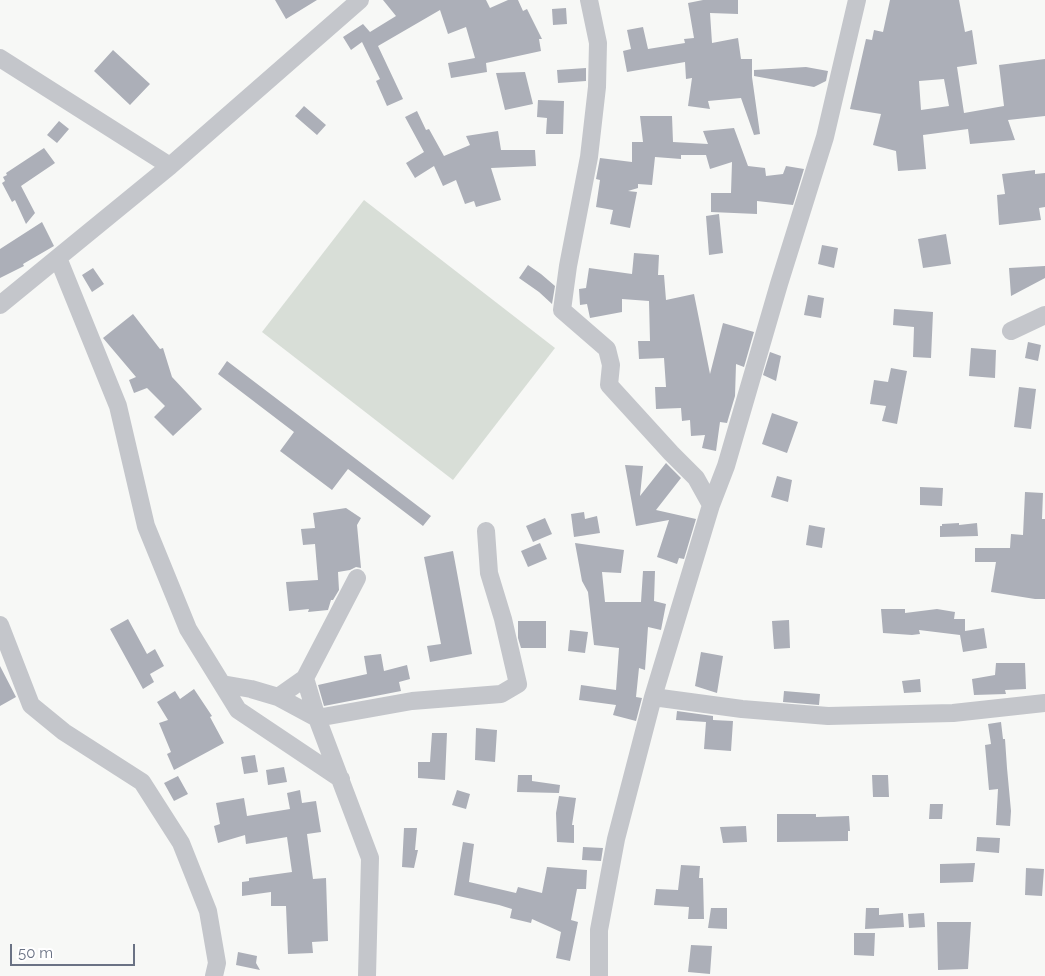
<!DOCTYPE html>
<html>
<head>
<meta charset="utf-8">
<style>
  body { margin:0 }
  #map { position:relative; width:1045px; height:976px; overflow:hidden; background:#f7f8f6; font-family:Raleway,sans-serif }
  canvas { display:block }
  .scale { position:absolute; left:10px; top:944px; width:125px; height:22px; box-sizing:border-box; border:2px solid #6a7284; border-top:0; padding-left:6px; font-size:15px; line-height:18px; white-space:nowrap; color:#6a7284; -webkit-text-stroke:4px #fff; paint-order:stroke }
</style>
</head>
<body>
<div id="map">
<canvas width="1045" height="976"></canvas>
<div class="scale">50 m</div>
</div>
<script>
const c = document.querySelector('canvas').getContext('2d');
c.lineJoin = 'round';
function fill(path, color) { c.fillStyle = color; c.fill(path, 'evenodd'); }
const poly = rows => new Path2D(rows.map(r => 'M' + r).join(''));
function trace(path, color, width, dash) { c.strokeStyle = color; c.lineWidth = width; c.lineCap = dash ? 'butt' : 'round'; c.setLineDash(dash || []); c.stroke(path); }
const green = poly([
  [364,200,555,348,453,480,262,332]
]);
const building = poly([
  [275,0,317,0,286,19],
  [383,0,486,0,490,8,508,0,518,0,523,11,527,9,542,39,539,39,541,51,486,63,487,72,451,78,448,63,475,58,466,27,448,34,440,10,378,46,403,99,387,106,376,81,380,79,362,42,351,50,343,37,363,24,370,32,396,16],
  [703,0,738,0,738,14,710,13,712,43,738,38,741,59,752,59,752,77,760,134,754,135,741,98,708,101,710,109,688,106,692,78,686,79,685,62,627,72,623,51,631,49,627,30,643,27,648,49,685,43,684,39,694,38,688,3],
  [890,0,959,0,965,32,972,30,977,64,957,67,964,113,1004,106,999,65,1045,59,1045,116,1008,120,1015,140,970,144,968,129,923,135,926,169,898,171,896,151,873,145,881,114,850,109,866,39,872,40,874,30,883,32],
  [944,79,949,106,921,110,919,81],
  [566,8,567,24,553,25,552,9],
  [113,50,150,84,130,105,94,71],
  [806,67,828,71,826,81,814,87,754,76,754,70],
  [586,68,586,81,558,83,557,70],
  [525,72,533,104,505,110,496,73],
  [538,100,564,101,563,134,546,134,547,118,537,117],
  [304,106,326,125,317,135,295,116],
  [417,111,426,130,429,129,444,156,470,145,466,136,498,131,501,150,535,150,536,166,491,168,501,200,476,207,474,201,465,204,456,180,443,186,434,166,415,178,406,163,424,152,405,117],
  [640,116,672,116,673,142,708,144,703,131,734,128,748,166,765,168,766,176,783,174,786,166,804,169,793,205,757,201,757,214,711,212,711,193,731,193,732,162,710,169,706,155,681,155,681,159,655,157,652,185,638,184,638,188,628,191,637,192,630,228,610,224,613,210,596,207,600,180,596,179,600,158,632,162,632,142,643,142],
  [59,121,69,129,57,143,47,135],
  [44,148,55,163,21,186,35,213,26,224,15,200,12,202,2,183,5,181,3,177,7,175,6,173],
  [1035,170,1035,174,1045,173,1045,207,1039,208,1041,220,999,225,997,195,1005,194,1002,174],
  [719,214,723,253,709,255,706,216],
  [42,222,54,246,23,264,24,266,0,278,0,249],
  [946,234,951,264,923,268,918,239],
  [822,245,838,248,834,268,818,264],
  [634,253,659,255,658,275,664,275,666,300,694,294,710,374,723,323,754,332,744,367,736,364,735,396,727,423,720,422,716,451,702,448,705,435,691,436,690,420,682,421,681,408,656,409,655,387,666,387,664,358,639,359,638,341,650,341,649,301,622,299,622,312,590,318,587,304,580,305,579,289,586,288,589,268,632,274],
  [528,265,541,274,555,286,552,304,539,292,519,278],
  [1045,266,1045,278,1011,296,1009,268],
  [93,268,104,284,92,292,82,275],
  [808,295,824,298,821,318,804,315],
  [894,309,933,312,931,358,913,357,914,327,893,325],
  [133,314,160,349,163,348,172,377,202,409,173,436,154,417,165,406,147,388,134,393,129,380,136,377,103,338],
  [1028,342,1041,345,1038,361,1025,358],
  [971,348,996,350,995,378,969,376],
  [770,352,781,356,776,381,763,375],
  [227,361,431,516,423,526,348,469,332,490,280,451,294,432,218,374],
  [891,368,907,371,897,424,882,421,886,406,870,404,874,380,888,382],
  [1019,387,1036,389,1031,429,1014,427],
  [772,413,798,422,787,453,762,444],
  [666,463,681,478,656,510,696,519,684,559,679,558,677,564,657,557,669,520,636,526,625,465,643,466,640,496],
  [777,476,792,480,788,502,771,497],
  [920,487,943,488,942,506,920,505],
  [1025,492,1043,493,1042,519,1045,519,1045,599,1035,599,991,592,996,562,975,562,975,548,1010,548,1011,534,1023,535],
  [346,508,361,518,357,525,361,568,356,567,350,570,338,572,339,590,333,600,331,600,328,610,308,612,309,609,289,611,286,582,318,580,315,544,303,545,301,529,315,528,313,513],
  [584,512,585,519,597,516,600,533,574,537,571,514],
  [545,518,552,534,533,542,526,526],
  [959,523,959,525,977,523,978,536,940,537,940,526,942,526,942,524],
  [809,525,825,528,822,548,806,545],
  [540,543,547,559,528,567,521,551],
  [575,543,624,550,621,573,602,572,605,602,641,602,643,571,655,571,654,601,666,604,661,630,648,627,645,670,639,668,636,697,642,698,636,721,613,715,616,705,579,700,581,685,616,690,619,648,594,645,588,592,582,581],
  [453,551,472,654,430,662,427,646,441,644,424,557],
  [881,609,905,609,905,613,937,609,955,612,954,619,965,619,965,631,984,628,987,648,963,652,960,635,919,630,920,634,912,635,883,633],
  [128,619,147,654,155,649,164,666,150,674,154,682,143,689,110,629],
  [789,620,790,648,774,649,772,621],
  [518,621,546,621,546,648,521,648,518,638],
  [570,630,588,632,585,653,568,651],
  [701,652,723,656,717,693,695,686],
  [381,654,384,671,407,665,410,679,399,682,401,691,324,706,318,685,367,674,364,656],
  [996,663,1025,663,1026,689,1005,690,1006,694,974,695,972,679,995,675],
  [0,666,16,697,0,706],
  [920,679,921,692,904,693,902,681],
  [194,689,212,716,210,717,224,743,174,770,167,754,171,752,159,723,168,720,157,702,175,691,180,699],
  [784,691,820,694,819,705,783,702],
  [677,711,713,716,713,720,733,721,731,751,704,749,706,722,676,720],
  [1001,722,1003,739,1005,739,1007,768,1011,811,1010,826,996,825,998,789,989,790,985,745,991,744,988,724],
  [476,728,497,730,495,762,475,760],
  [432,733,447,733,445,780,418,778,418,762,430,762],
  [255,755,258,772,244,774,241,757],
  [284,767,287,782,268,785,266,770],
  [518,775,532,775,532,781,560,785,559,793,517,792],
  [872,775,888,775,889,797,873,797],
  [178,776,188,794,174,801,164,783],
  [300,790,302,803,316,801,321,832,307,834,313,879,326,878,328,941,312,942,313,953,288,954,286,906,271,906,271,892,242,896,242,882,249,881,249,878,292,872,287,837,246,844,245,835,218,843,214,826,220,824,216,803,244,798,247,816,290,809,287,793],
  [457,790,470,794,466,809,452,805],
  [559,796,576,798,572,825,574,825,574,843,557,842,556,813],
  [930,804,943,804,942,819,929,819],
  [777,814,816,814,816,817,849,816,850,831,848,831,848,841,777,842],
  [746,826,747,842,723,843,720,827],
  [404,828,417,828,415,850,418,850,414,868,402,867],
  [977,837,1000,838,999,853,976,851],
  [463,842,474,844,469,882,516,893,518,887,542,893,547,867,587,870,586,889,577,889,571,920,578,922,570,961,556,958,561,932,532,919,531,923,510,918,512,909,499,905,454,895],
  [583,847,603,848,601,861,582,860],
  [975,863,973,882,940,883,940,864],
  [681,865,700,866,699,878,703,878,704,919,688,919,689,907,654,905,656,889,678,890],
  [1026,868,1044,869,1042,896,1025,895],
  [711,908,727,908,727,929,708,928],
  [866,908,879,908,879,915,903,913,904,927,865,929],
  [924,913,925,927,909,928,908,914],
  [937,922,971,922,968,969,938,970],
  [854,933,875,933,874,956,854,955],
  [691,945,712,946,710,974,688,972],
  [238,952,257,956,256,963,260,970,236,965]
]);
const minor = poly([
  [589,0,598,43,597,87,589,157,568,266,562,310,607,349,611,365,609,385,671,453,696,478,711,505],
  [0,58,170,166],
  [58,258,118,406,146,526,188,629,238,710,341,779],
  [0,305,170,166,360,0],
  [1011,331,1045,315],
  [0,625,31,705,64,732,142,782,181,843,208,911,217,963,214,976],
  [305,678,317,718,370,858,367,976],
  [222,684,251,689,278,697,305,678,357,578],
  [278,697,317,718,412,701,501,694,518,684,503,619,489,573,486,531],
  [653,697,742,709,828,716,953,713,1045,703],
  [599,976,599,930,616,839,653,697,711,505,726,466,779,284,825,137,857,0]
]);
fill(green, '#d8ded7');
fill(building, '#acafb8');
trace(minor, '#c4c6cb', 18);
</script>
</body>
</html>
